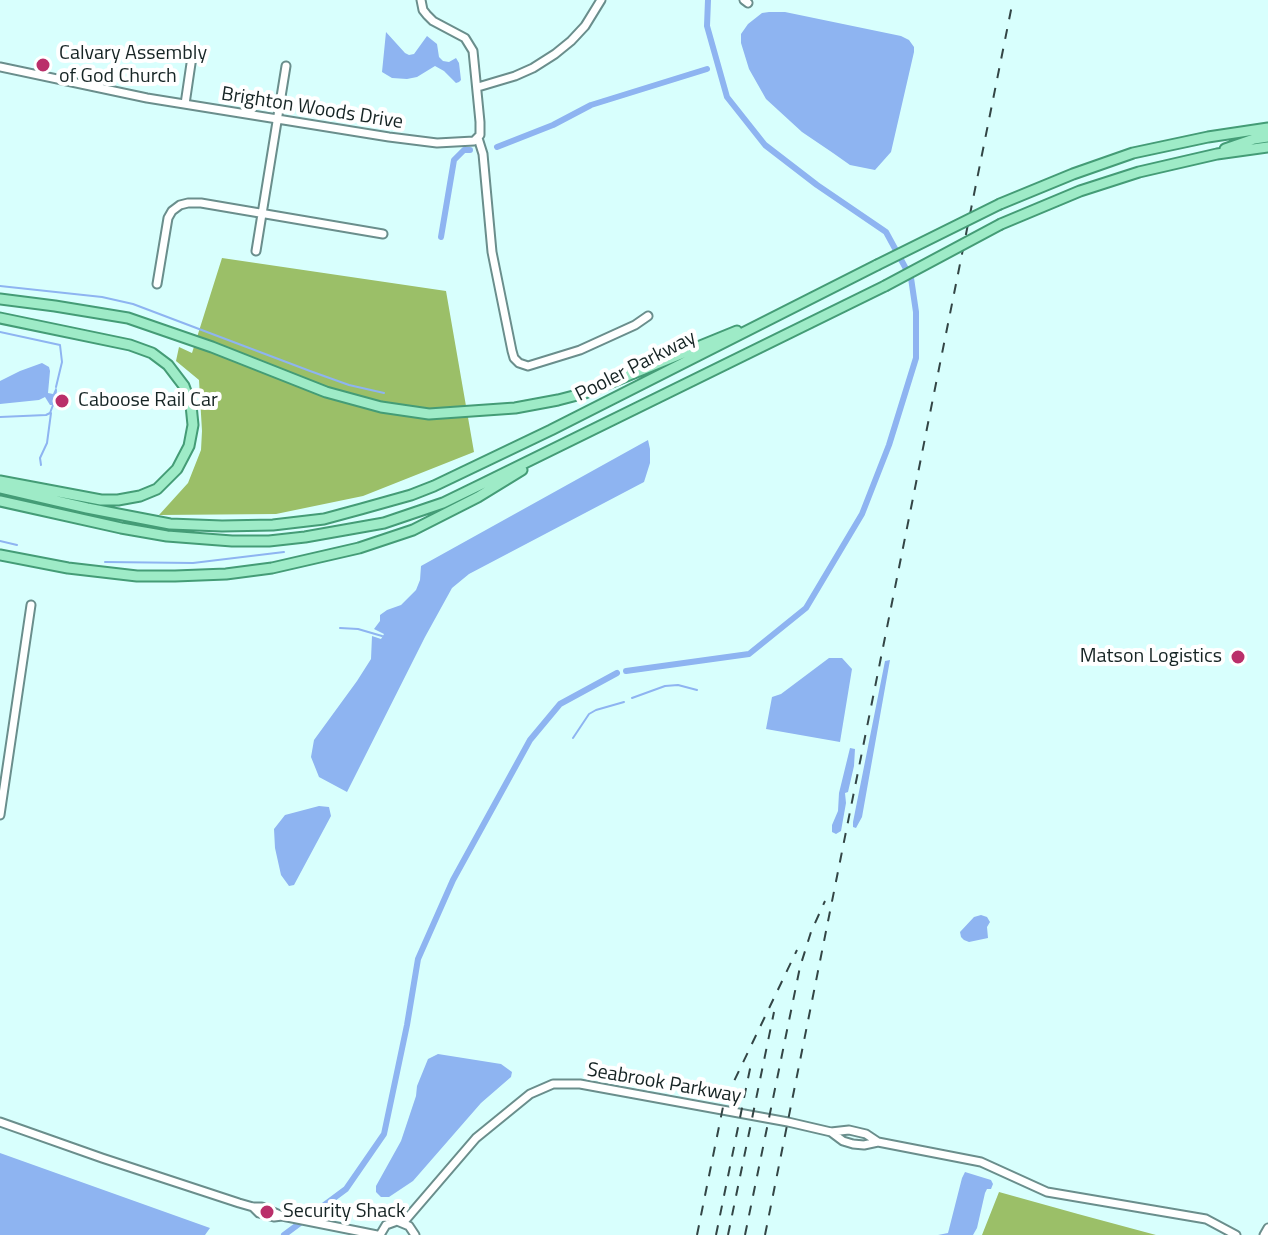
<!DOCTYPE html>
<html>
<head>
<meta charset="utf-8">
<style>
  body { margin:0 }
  canvas { display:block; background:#d8fffd }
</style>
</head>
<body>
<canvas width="1268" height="1235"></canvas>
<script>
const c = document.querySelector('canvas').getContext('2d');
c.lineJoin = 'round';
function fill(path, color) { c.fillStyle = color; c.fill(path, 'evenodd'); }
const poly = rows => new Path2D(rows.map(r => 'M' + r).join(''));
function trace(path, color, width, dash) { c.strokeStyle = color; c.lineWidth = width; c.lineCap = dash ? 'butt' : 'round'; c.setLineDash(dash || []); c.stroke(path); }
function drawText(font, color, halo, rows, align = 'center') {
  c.font = font + ' "Titillium Web",sans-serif'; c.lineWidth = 8; c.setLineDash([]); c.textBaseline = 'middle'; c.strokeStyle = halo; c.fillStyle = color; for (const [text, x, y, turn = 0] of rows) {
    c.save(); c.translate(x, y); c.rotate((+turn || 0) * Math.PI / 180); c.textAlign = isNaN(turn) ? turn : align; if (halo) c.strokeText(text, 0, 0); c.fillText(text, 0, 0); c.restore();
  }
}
const forest = poly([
  [222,258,446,291,474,452,363,496,276,514,159,515,188,483,201,450,202,431,199,380,176,361,179,347,192,353],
  [999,1192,1078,1214,1156,1235,982,1235]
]);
const water = poly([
  [769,12,785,12,901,36,909,40,914,47,914,52,891,152,875,170,850,165,833,153,802,132,766,99,749,69,741,43,741,34,748,24,762,13],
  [386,32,405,53,409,55,414,54,427,36,437,44,439,57,443,61,449,62,456,58,459,63,461,80,459,82,456,83,444,71,435,66,417,77,407,79,392,78,382,72],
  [42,363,49,367,50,371,48,393,53,394,56,387,57,390,56,400,54,405,50,405,45,397,39,400,0,404,0,381,20,371],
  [648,440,650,449,650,463,644,482,469,574,452,588,425,637,347,792,319,777,311,757,314,740,357,681,371,659,372,636,381,639,384,634,374,629,380,621,380,615,387,610,401,605,416,590,420,580,421,566],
  [829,658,842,658,852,669,840,742,766,729,772,697,781,694],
  [890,660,862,817,856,828,853,827,853,822,885,661],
  [850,748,855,749,854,766,848,792,845,793,846,803,841,831,836,834,832,832,832,825,838,811,839,793],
  [319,806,329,807,331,816,294,885,289,886,281,875,275,848,274,829,285,815],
  [981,915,987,917,990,922,987,927,988,938,969,942,964,940,961,937,960,932,974,917],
  [438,1054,501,1064,512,1072,511,1077,481,1103,413,1181,389,1197,381,1197,376,1192,376,1186,401,1141,416,1096,417,1086,428,1059],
  [0,1153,210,1228,205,1235,0,1235],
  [965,1172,991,1180,993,1184,991,1189,987,1189,985,1193,977,1228,973,1235,938,1235,948,1233,962,1178]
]);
const stream = poly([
  [0,286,102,297,133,304,310,371,349,385,384,393],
  [0,332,60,345,62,362,56,387],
  [0,417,46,415,50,413,53,405],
  [41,465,40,458,47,443,51,413],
  [0,541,17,545],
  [105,562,193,563,284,552],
  [340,628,358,629,382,636],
  [632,698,665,686,678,685,697,690],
  [573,738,589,714,596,710,624,702]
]);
const canal = poly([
  [497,147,553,125,591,105,707,69],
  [441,237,454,160,464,150,470,150],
  [626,671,749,654,806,608,862,514,889,445,916,358,916,312,911,278,886,232,817,185,765,145,727,97,707,26,708,0],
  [284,1235,346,1189,384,1134,407,1025,418,959,453,880,530,740,560,704,617,673]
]);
const minor = poly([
  [744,0,748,3],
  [0,67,147,98,389,137,437,143,474,141,480,135,480,122,473,51,465,38,433,21,427,15,423,10,421,0],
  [478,87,515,76,533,68,555,54,571,41,585,26,601,0],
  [185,104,193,50],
  [478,138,483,154,492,252,512,351,514,358,519,363,528,366,580,350,635,325,648,316],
  [256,251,286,66],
  [157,284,168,218,172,211,180,205,188,203,201,203,383,234],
  [0,815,31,605],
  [0,1122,102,1158,239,1203,253,1207,262,1207,282,1216,377,1235],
  [831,1132,843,1141,853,1144,864,1145,878,1142],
  [253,1207,259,1213,274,1217,282,1216],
  [403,1223,476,1138,530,1094,553,1084,580,1084,788,1122,831,1132,849,1130,866,1134,878,1142,981,1162,1047,1192,1206,1219,1236,1235],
  [380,1235,386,1225,397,1221,409,1226,415,1235],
  [1264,1235,1268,1228]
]);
const major = poly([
  [1225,149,1254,139,1268,137],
  [1000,204,1073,174,1133,153,1208,137,1268,128],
  [1001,224,1080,191,1139,172,1217,154,1268,147],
  [0,299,55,306,128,318,212,347,326,392,381,407,429,414,515,408,558,400,585,393,737,331],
  [0,318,130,345,152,353,168,365,184,386,191,405,193,425,189,446,177,469,157,489,140,496,118,500,101,500,0,481],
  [0,488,87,508,170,524,222,526,273,525,324,519,361,509,411,495,434,486,551,430,877,265],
  [0,501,121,528,167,536,232,541,269,541,305,537,384,523,443,503,480,485,885,286],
  [0,555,68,568,137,576,175,576,226,574,272,568,359,548,413,530,478,497,522,470]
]);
const rail = poly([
  [697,1235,724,1102,797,950],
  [716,1235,752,1059],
  [728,1235,774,1012],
  [745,1235,800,967,811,932,825,901],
  [765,1235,1013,0]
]);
const majorBridge = poly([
  [877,265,1000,204],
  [885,286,1001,224]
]);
const markers = [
  [43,65,8,"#ba2f6a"],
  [62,401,8,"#ba2f6a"],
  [1238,657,8,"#ba2f6a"],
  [267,1212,8,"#ba2f6a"]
];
const poiNames = [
  ["Calvary Assembly",59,54],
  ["of God Church",59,77],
  ["Caboose Rail Car",78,401],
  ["Matson Logistics",1222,657,"right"],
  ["Security Shack",283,1212]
];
const streetNames = [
  ["Brighton Woods Drive",312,109,9],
  ["Pooler Parkway",636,367,-27],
  ["Seabrook Parkway",664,1084,10]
];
fill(forest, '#9bbf68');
fill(water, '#8eb4f1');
trace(stream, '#8eb4f1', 2);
trace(canal, '#8eb4f1', 6);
trace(minor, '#6a8e8c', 11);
trace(major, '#449c76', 13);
trace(minor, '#fff', 7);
trace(major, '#9eebc7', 9);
trace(rail, '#334545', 2, [10, 10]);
trace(majorBridge, '#449c76', 13, []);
trace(majorBridge, '#9eebc7', 9);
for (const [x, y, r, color] of markers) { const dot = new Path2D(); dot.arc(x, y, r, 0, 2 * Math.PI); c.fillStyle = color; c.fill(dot); trace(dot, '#fff', 3); }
drawText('20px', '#162424', '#fff', poiNames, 'left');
drawText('20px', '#162424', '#fff', streetNames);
</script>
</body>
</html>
